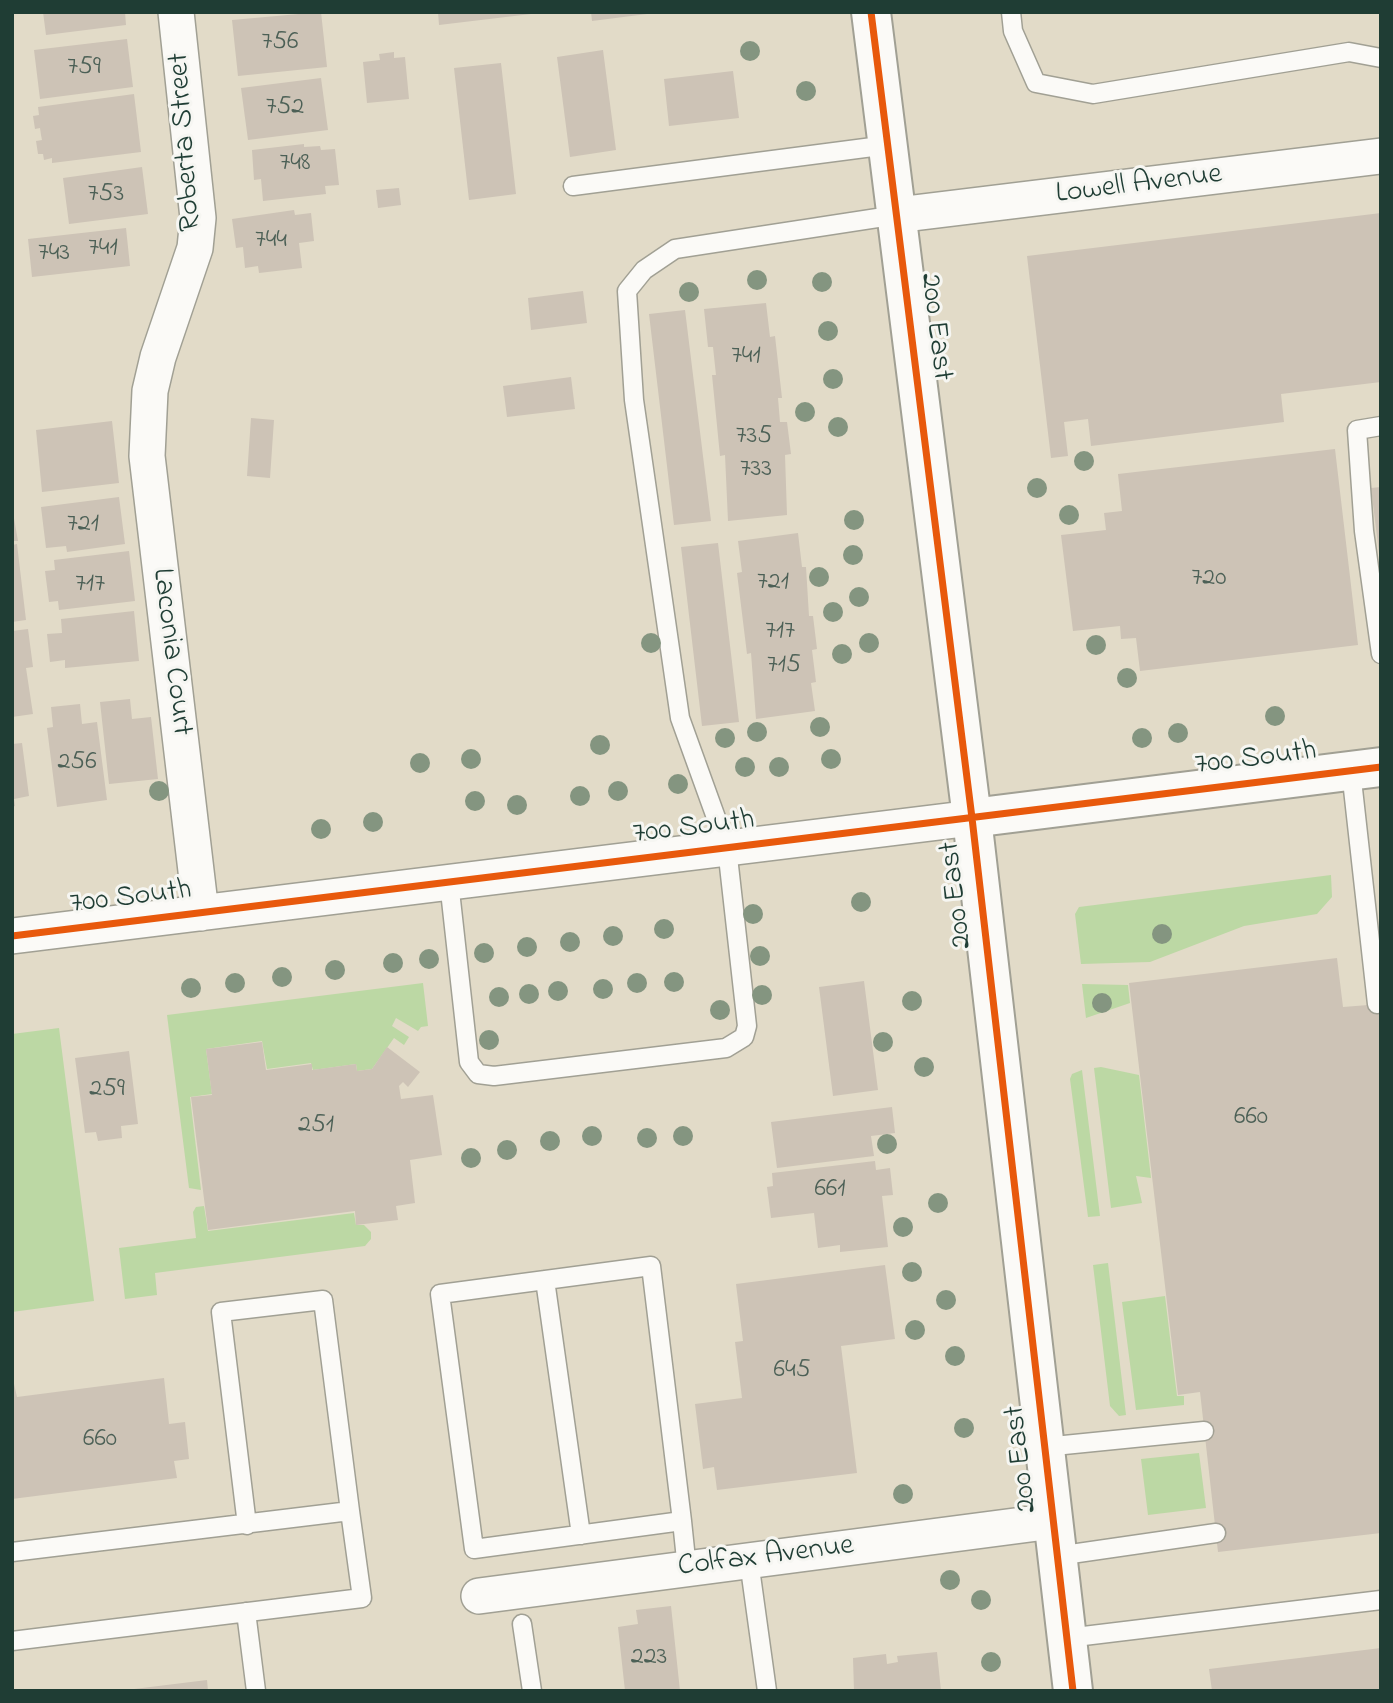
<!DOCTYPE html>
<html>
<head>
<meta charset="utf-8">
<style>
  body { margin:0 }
  #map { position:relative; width:1393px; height:1703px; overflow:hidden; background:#e2dbc8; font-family:"Indie Flower",sans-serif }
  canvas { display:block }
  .frame { position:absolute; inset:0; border:14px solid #1f3d34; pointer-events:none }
</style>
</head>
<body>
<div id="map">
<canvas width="1393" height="1703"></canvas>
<div class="frame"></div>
</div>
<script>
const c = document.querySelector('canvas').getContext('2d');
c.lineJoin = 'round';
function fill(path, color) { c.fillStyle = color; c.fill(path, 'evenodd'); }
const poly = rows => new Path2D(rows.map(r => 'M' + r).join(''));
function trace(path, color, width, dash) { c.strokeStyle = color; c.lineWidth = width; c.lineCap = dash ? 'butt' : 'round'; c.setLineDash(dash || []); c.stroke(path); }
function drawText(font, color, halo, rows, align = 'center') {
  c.font = font + ' "Indie Flower",sans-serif'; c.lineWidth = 6; c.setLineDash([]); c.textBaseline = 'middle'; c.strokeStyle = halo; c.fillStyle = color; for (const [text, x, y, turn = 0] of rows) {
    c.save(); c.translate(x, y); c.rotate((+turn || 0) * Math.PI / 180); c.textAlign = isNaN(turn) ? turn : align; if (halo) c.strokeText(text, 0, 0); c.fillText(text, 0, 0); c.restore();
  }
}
const green = poly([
  [1331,875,1332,897,1317,914,1244,926,1150,962,1081,964,1075,914,1079,907],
  [423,983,428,1026,421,1027,418,1031,396,1018,392,1026,409,1037,404,1045,394,1038,372,1069,357,1071,356,1064,313,1070,311,1063,267,1069,262,1041,206,1049,212,1094,190,1097,201,1190,189,1188,167,1015],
  [1082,984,1128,985,1130,1003,1086,1018],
  [59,1028,94,1301,12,1312,12,1034],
  [1101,1067,1139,1075,1151,1178,1136,1176,1142,1203,1111,1208,1094,1068],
  [1082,1070,1100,1216,1088,1217,1070,1079,1072,1074],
  [204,1206,208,1231,354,1213,356,1225,364,1225,371,1232,371,1239,365,1246,155,1273,157,1295,125,1299,119,1248,196,1238,193,1212,196,1207],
  [1108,1263,1126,1415,1119,1416,1110,1406,1093,1265],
  [1165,1296,1177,1396,1184,1396,1184,1405,1136,1410,1122,1302],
  [1199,1453,1206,1508,1148,1515,1141,1459]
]);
const building = poly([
  [43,12,125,12,126,25,46,35],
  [321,12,327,67,238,76,232,20],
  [438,12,531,12,531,14,439,25],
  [591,12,647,12,647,14,592,21],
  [127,39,133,87,40,99,34,50],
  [603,50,616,150,570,157,557,57],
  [394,52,394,58,405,57,409,99,367,103,363,62,380,60,379,54],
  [501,63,516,194,469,200,454,68],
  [733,71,739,118,669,126,664,79],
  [321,78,328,130,248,140,241,88],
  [134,94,141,152,52,163,52,158,44,160,43,154,38,154,36,141,42,140,41,135,40,128,35,129,33,116,39,115,38,107],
  [304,144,304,147,320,146,321,150,335,149,339,185,325,186,326,194,263,201,261,179,254,180,252,150],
  [142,167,148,214,69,224,63,178],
  [399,188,401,205,378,208,376,190],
  [294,210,295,215,311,213,314,241,299,243,302,268,259,273,258,266,245,268,243,247,236,248,232,219],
  [1381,213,1381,382,1281,394,1284,422,1091,446,1088,419,1064,422,1068,456,1051,458,1027,256],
  [126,228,130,266,32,277,28,239],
  [583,291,587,323,531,330,528,298],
  [766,303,770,337,775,336,782,398,778,398,780,422,787,422,791,454,785,455,787,515,728,521,725,455,720,456,712,375,716,375,713,347,708,347,704,309],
  [685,310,711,521,674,525,649,314],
  [571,377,575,409,507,417,503,386],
  [251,418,274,420,270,478,247,476],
  [112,421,119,483,42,492,36,430],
  [1335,449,1358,645,1140,671,1136,638,1121,639,1120,626,1073,631,1061,535,1106,530,1104,513,1122,511,1118,474],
  [1381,487,1381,553,1379,553,1371,488],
  [119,497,125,544,67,552,66,546,46,548,41,507],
  [12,507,18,541,12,541],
  [798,533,802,567,806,567,809,616,813,616,817,649,812,650,816,682,811,683,815,711,756,719,751,653,747,654,737,573,742,572,738,541],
  [718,543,739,722,702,726,681,547],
  [17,544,26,620,12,622,12,545],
  [129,551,135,601,59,610,58,601,49,602,45,571,55,570,54,560],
  [134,611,139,661,65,668,65,660,50,662,47,634,62,633,61,619],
  [28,629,33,667,26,668,33,714,12,717,12,631],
  [130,699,132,719,151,717,158,779,109,784,100,702],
  [80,704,82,724,97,722,107,800,57,807,47,728,53,727,51,707],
  [22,743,29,796,14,799,15,806,12,807,12,744],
  [1337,958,1343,1007,1381,1004,1381,1533,1218,1552,1200,1392,1178,1395,1129,983],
  [864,981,878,1090,833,1096,819,987],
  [262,1042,266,1070,312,1064,312,1070,356,1064,357,1071,372,1069,387,1047,420,1072,408,1087,403,1082,399,1086,401,1099,433,1095,442,1155,410,1160,415,1203,396,1206,398,1220,356,1225,355,1211,208,1230,191,1097,212,1095,206,1049],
  [129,1051,138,1124,121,1126,122,1138,98,1141,96,1132,85,1133,75,1058],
  [892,1107,895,1133,871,1136,874,1156,777,1168,771,1122],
  [875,1161,876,1170,890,1168,893,1195,882,1196,888,1247,840,1252,840,1245,818,1248,814,1213,771,1218,767,1187,773,1186,772,1173],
  [885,1265,895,1339,841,1346,857,1473,717,1490,714,1467,703,1469,695,1404,742,1398,735,1342,743,1341,736,1284],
  [12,1375,17,1397,164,1378,169,1424,185,1422,189,1459,174,1461,177,1478,12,1499],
  [671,1606,680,1691,625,1691,618,1627,638,1624,636,1610],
  [1381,1648,1381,1691,1212,1691,1209,1669],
  [937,1652,941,1691,854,1691,853,1658,886,1654,887,1664,898,1662,897,1656],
  [207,1680,208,1691,134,1691,134,1689]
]);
const service = poly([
  [1011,12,1013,31,1036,83,1093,94,1349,52,1381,58],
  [573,186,888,145],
  [1381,426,1357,430,1364,531,1381,654],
  [1351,771,1377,1004],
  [449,882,469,1062,478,1074,494,1076,726,1048,744,1037,747,1026,727,848,680,718,634,400,627,291,644,270,675,249,897,215],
  [545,1280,581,1535],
  [1044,1447,1204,1431],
  [682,1521,474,1549,440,1294,651,1266,682,1521,687,1569],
  [247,1525,221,1312,323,1300,350,1511],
  [12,1552,350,1511,362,1598,12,1641],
  [1057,1556,1216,1533],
  [749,1561,767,1691],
  [246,1612,256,1691],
  [522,1624,532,1691],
  [1067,1638,1381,1600]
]);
const minor = poly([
  [176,12,198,218,195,248,158,357,150,391,147,456,201,913],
  [897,215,1381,156],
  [12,936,972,818],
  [479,1596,1053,1521]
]);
const tertiary = poly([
  [871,12,972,818,1073,1691],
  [972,818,1381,767]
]);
const cycleway = poly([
  [871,12,972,818,1073,1691],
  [12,936,1381,767]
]);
const trees = [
  [750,51],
  [806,91],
  [757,280],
  [822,282],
  [689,292],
  [828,331],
  [833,379],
  [805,412],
  [838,427],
  [1084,461],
  [1037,488],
  [1069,515],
  [854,520],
  [853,555],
  [819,577],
  [859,597],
  [833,612],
  [651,643],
  [869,643],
  [1096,645],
  [842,654],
  [1127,678],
  [1275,716],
  [820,727],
  [757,732],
  [1178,733],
  [725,738],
  [1142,738],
  [600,745],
  [471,759],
  [831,759],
  [420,763],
  [745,767],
  [779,767],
  [678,784],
  [159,791],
  [618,791],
  [580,796],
  [475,801],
  [517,805],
  [373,822],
  [321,829],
  [861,902],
  [753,914],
  [664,929],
  [1162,934],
  [613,936],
  [570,942],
  [527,947],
  [484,953],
  [760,956],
  [429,959],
  [393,963],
  [335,970],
  [282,977],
  [674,982],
  [235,983],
  [637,983],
  [191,988],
  [603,989],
  [558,991],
  [529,994],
  [762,995],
  [499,997],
  [912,1001],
  [1102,1003],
  [720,1010],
  [489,1040],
  [883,1042],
  [924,1067],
  [592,1136],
  [683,1136],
  [647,1138],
  [550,1141],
  [887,1144],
  [507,1150],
  [471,1158],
  [938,1203],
  [903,1227],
  [912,1272],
  [946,1300],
  [915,1330],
  [955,1356],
  [964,1428],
  [903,1494],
  [950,1580],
  [981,1600],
  [991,1662]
];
const numberNames = [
  ["756",280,44],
  ["759",84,69],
  ["752",285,109],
  ["748",295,165],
  ["753",106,196],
  ["744",271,242],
  ["741",103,250],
  ["743",54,255],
  ["741",746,358],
  ["735",754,438],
  ["733",756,471],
  ["721",83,526],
  ["720",1209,580],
  ["721",773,584],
  ["717",90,586],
  ["717",780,633],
  ["715",784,667],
  ["256",77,764],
  ["259",107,1091],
  ["660",1251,1119],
  ["251",316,1127],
  ["661",830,1191],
  ["645",792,1372],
  ["660",100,1441],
  ["223",649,1659]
];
const streetNames = [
  ["Roberta Street",187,142,-94],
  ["Lowell Avenue",1139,186,-7],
  ["200 East",934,327,83],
  ["Laconia Court",170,652,83],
  ["700 South",1256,760,-7],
  ["700 South",694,829,-7],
  ["200 East",958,895,-97],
  ["700 South",131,899,-7],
  ["200 East",1023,1459,-97],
  ["Colfax Avenue",766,1558,-7]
];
fill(green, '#bcd8a4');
fill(building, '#cdc3b6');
trace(service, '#a1a094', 21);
trace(minor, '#a1a094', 38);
trace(tertiary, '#a1a094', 42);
trace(service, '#fbfaf7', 18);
trace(minor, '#fbfaf7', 35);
trace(tertiary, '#fbfaf7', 38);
trace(cycleway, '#e8590c', 7);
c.fillStyle = '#849580';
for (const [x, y] of trees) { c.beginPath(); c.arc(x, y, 10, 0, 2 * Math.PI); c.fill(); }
drawText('26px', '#4c6056', null, numberNames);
drawText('30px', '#1f3d34', '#f6f6f2', streetNames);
</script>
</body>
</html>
